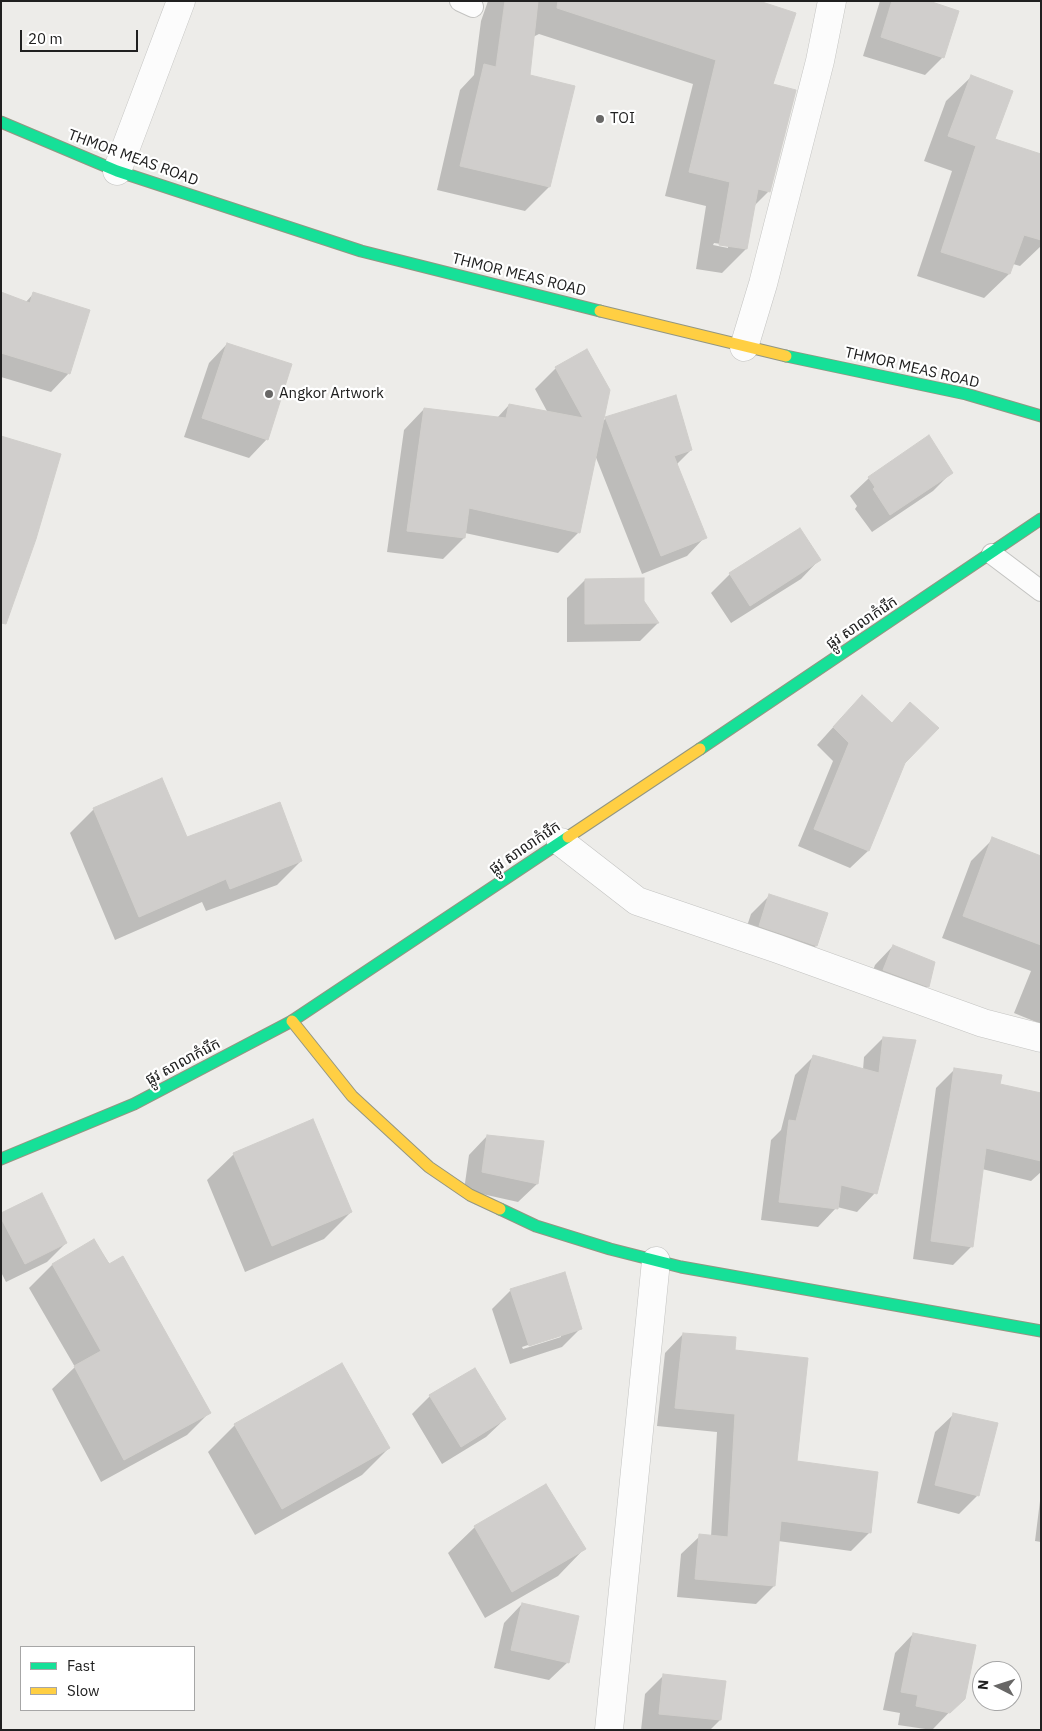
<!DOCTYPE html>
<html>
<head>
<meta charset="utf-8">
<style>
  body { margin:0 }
  #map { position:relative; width:1042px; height:1731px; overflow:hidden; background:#edece9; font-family:"IBM Plex Sans",sans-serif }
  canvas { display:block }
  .frame { position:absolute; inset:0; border:2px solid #202020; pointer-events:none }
  .legend { position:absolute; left:20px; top:1646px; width:175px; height:65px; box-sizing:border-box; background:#fff; border:1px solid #a6a6a6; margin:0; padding:6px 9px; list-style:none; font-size:15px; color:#202020 }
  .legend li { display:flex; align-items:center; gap:10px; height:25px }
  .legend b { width:25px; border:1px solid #a6a6a6 }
  .north { position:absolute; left:972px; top:1661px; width:50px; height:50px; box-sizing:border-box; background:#fff; border:1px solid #a6a6a6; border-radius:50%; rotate:275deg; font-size:14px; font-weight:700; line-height:20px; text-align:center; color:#202020 }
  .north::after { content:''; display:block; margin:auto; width:18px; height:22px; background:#686766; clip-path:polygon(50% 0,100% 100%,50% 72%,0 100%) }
  .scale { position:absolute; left:20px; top:30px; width:118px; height:22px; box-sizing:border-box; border:2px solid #202020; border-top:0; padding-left:6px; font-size:15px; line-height:18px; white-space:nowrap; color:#202020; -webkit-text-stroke:4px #fff; paint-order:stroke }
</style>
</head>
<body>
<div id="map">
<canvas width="1042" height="1731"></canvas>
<div class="frame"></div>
<ul class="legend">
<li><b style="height:6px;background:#16e098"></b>Fast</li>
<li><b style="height:6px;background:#ffcf43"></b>Slow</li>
</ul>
<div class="north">N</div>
<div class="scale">20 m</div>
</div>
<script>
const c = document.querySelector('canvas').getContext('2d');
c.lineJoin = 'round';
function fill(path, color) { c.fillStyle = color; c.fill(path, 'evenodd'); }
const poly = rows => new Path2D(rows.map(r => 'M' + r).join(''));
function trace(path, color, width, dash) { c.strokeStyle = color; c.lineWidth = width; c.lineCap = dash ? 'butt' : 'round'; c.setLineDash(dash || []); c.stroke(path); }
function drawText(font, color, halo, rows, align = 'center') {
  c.font = font + ' "IBM Plex Sans","Noto Sans Khmer",sans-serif'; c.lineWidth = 4.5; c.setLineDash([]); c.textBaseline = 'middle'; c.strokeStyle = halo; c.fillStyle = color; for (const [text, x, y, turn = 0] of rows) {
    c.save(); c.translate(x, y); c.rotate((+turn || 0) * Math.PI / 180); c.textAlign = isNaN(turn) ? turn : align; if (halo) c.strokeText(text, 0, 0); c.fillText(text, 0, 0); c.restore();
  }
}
const shadow = poly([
  [488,1,754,1,771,85,769,191,753,207,746,249,722,273,696,269,706,206,665,196,693,84,539,34,533,37,528,76,573,87,549,187,525,211,437,190,460,90,474,75,481,21],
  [714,243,728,245,728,248,713,245],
  [880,1,925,1,943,57,925,75,863,56],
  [971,77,993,140,1041,156,1041,246,1020,266,1013,264,1009,274,984,298,917,276,952,171,924,161,946,101],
  [1,293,25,303,34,293,69,373,51,392,1,377],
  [227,344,267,439,249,458,184,437,209,363],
  [556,368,602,422,606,418,691,450,676,465,705,537,687,556,642,574,595,455,579,532,558,553,465,533,464,538,443,559,387,552,404,430,424,409,497,418,509,405,548,413,535,389],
  [952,472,933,491,872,532,855,509,857,506,850,496,869,478],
  [819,560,801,579,731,623,711,593,730,574],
  [585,580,643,601,658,623,640,641,567,642,567,598],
  [910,704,904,763,868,851,850,868,798,846,833,761,817,745,845,714,891,724],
  [94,809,187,838,301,861,277,885,206,911,202,902,115,940,70,833],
  [993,839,1041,857,1041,1024,1014,1013,1031,971,942,938,971,861],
  [769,896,826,914,816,946,797,964,741,944,751,914],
  [893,946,928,986,909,1005,866,989,875,965],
  [883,1038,875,1193,857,1212,837,1207,818,1227,761,1220,771,1140,781,1130,795,1075,814,1056,863,1070,864,1057],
  [954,1070,999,1085,1041,1095,1041,1172,1031,1181,982,1169,972,1246,953,1265,913,1259,936,1088],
  [487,1136,543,1142,537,1184,518,1202,464,1190,469,1155],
  [234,1154,351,1212,324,1239,245,1272,207,1180],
  [1,1215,66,1243,47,1262,6,1282,1,1272],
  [94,1241,210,1412,187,1435,101,1482,52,1389,75,1367,29,1288,52,1265],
  [511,1290,581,1328,562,1347,510,1364,492,1309],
  [561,1334,561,1337,523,1349,522,1347],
  [683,1334,733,1351,796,1462,870,1532,851,1551,778,1541,774,1586,756,1604,677,1597,681,1554,700,1536,711,1537,717,1432,657,1426,665,1353],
  [430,1396,505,1419,486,1437,442,1464,412,1414],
  [954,1414,978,1495,959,1514,917,1503,935,1432],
  [235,1425,389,1448,362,1475,255,1535,208,1452],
  [1041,1493,1041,1542,1035,1541],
  [475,1527,584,1549,558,1576,485,1618,448,1553],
  [522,1604,568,1662,549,1680,494,1668,504,1623],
  [913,1634,963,1698,932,1730,898,1725,900,1713,883,1710,895,1653],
  [664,1675,725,1682,720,1720,710,1730,641,1730,645,1694]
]);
const building = poly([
  [505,1,538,1,530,75,575,86,550,187,460,166,484,64,496,67,505,1],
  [558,1,759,1,796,13,773,84,796,90,770,192,758,189,747,249,719,245,730,182,689,172,716,60,557,8,558,1],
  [892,1,929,1,959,11,944,58,881,37,892,1],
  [971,75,1013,91,995,139,1041,154,1041,240,1024,235,1010,274,941,252,976,146,948,136,971,75],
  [1,292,30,303,33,292,90,310,70,374,1,353,1,292],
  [227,343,292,364,268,440,202,418,227,343],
  [587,349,610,390,580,533,469,508,465,538,407,531,424,408,506,418,509,404,583,418,555,367,587,349],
  [676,395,692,450,674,456,707,538,661,556,605,417,676,395],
  [929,435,953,473,890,515,873,489,875,487,868,477,929,435],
  [1,436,61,454,36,539,6,624,1,623,1,436],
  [800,528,821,560,750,606,729,573,800,528],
  [644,578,644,601,659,623,585,624,585,579,644,578],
  [862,695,892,723,910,702,939,728,905,763,869,851,814,829,849,743,833,727,862,695],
  [162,778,187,837,280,802,302,861,230,889,226,879,139,917,93,808,162,778],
  [992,837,1041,856,1041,945,963,916,992,837],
  [769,894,828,913,817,946,759,926,769,894],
  [893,945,935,962,929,987,883,970,893,945],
  [883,1037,916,1040,877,1194,841,1185,838,1209,779,1202,789,1120,796,1121,813,1055,879,1073,883,1037],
  [954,1068,1002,1075,1000,1084,1041,1093,1041,1161,986,1148,973,1247,931,1241,954,1068],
  [313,1119,352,1212,272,1246,233,1153,313,1119],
  [487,1135,544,1141,538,1184,482,1172,487,1135],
  [42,1193,67,1243,25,1264,1,1218,1,1213,42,1193],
  [94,1239,109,1264,123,1256,211,1413,124,1460,74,1366,101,1351,52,1264,94,1239],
  [565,1272,582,1329,529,1346,510,1289,565,1272],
  [683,1333,736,1337,735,1350,808,1358,797,1461,878,1472,871,1533,781,1521,775,1586,695,1579,699,1534,728,1537,735,1414,675,1408,683,1333],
  [342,1363,390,1448,282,1509,234,1424,342,1363],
  [475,1368,506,1419,461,1447,429,1395,475,1368],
  [953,1413,998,1423,979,1496,935,1485,953,1413],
  [546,1484,586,1549,512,1592,474,1526,546,1484],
  [522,1603,579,1616,569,1663,511,1650,522,1603],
  [913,1633,976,1645,965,1699,950,1713,916,1706,918,1695,901,1692,913,1633],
  [663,1674,726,1681,721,1720,659,1714,663,1674]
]);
const lane = poly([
  [460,1,473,7],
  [992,554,1041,591]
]);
const street = poly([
  [117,171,181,1],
  [744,347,763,284,820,61,832,1],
  [561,842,637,901,778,949,983,1023,1041,1038],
  [609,1730,656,1261]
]);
const fast = poly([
  [1,122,117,171,361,251,600,311],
  [786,356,966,394,1041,416],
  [700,749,1041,519],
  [1,1159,134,1104,292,1021,568,837],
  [500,1209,536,1226,610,1249,681,1267,1041,1331]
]);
const slow = poly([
  [600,311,786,356],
  [568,837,700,749],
  [292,1021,352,1096,429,1167,470,1195,500,1209]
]);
const markers = [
  [600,119,5,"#686766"],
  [269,394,5,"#686766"]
];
const poiNames = [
  ["TOI",610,119],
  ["Angkor Artwork",279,394]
];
const streetNames = [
  ["THMOR MEAS ROAD",133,158,20],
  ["THMOR MEAS ROAD",519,275,14],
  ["THMOR MEAS ROAD",912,368,13],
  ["ផ្លូវ សាលាកំរើក",862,623,-34],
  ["ផ្លូវ សាលាកំរើក",525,848,-34],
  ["ផ្លូវ សាលាកំរើក",183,1062,-28]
];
fill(shadow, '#0003');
fill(building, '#d0cecc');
trace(building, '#d0cecb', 1);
trace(lane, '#c3c3c1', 22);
trace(street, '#c3c3c1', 29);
trace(fast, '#939682', 13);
trace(slow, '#939682', 13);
trace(lane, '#fcfcfc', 20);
trace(street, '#fcfcfc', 28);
trace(fast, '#16e098', 11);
trace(slow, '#ffcf43', 11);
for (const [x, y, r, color] of markers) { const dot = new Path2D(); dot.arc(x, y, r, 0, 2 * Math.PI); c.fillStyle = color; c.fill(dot); trace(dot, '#fff', 2); }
drawText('15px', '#202020', '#fff', poiNames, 'left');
drawText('15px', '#202020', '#fff', streetNames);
</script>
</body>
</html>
